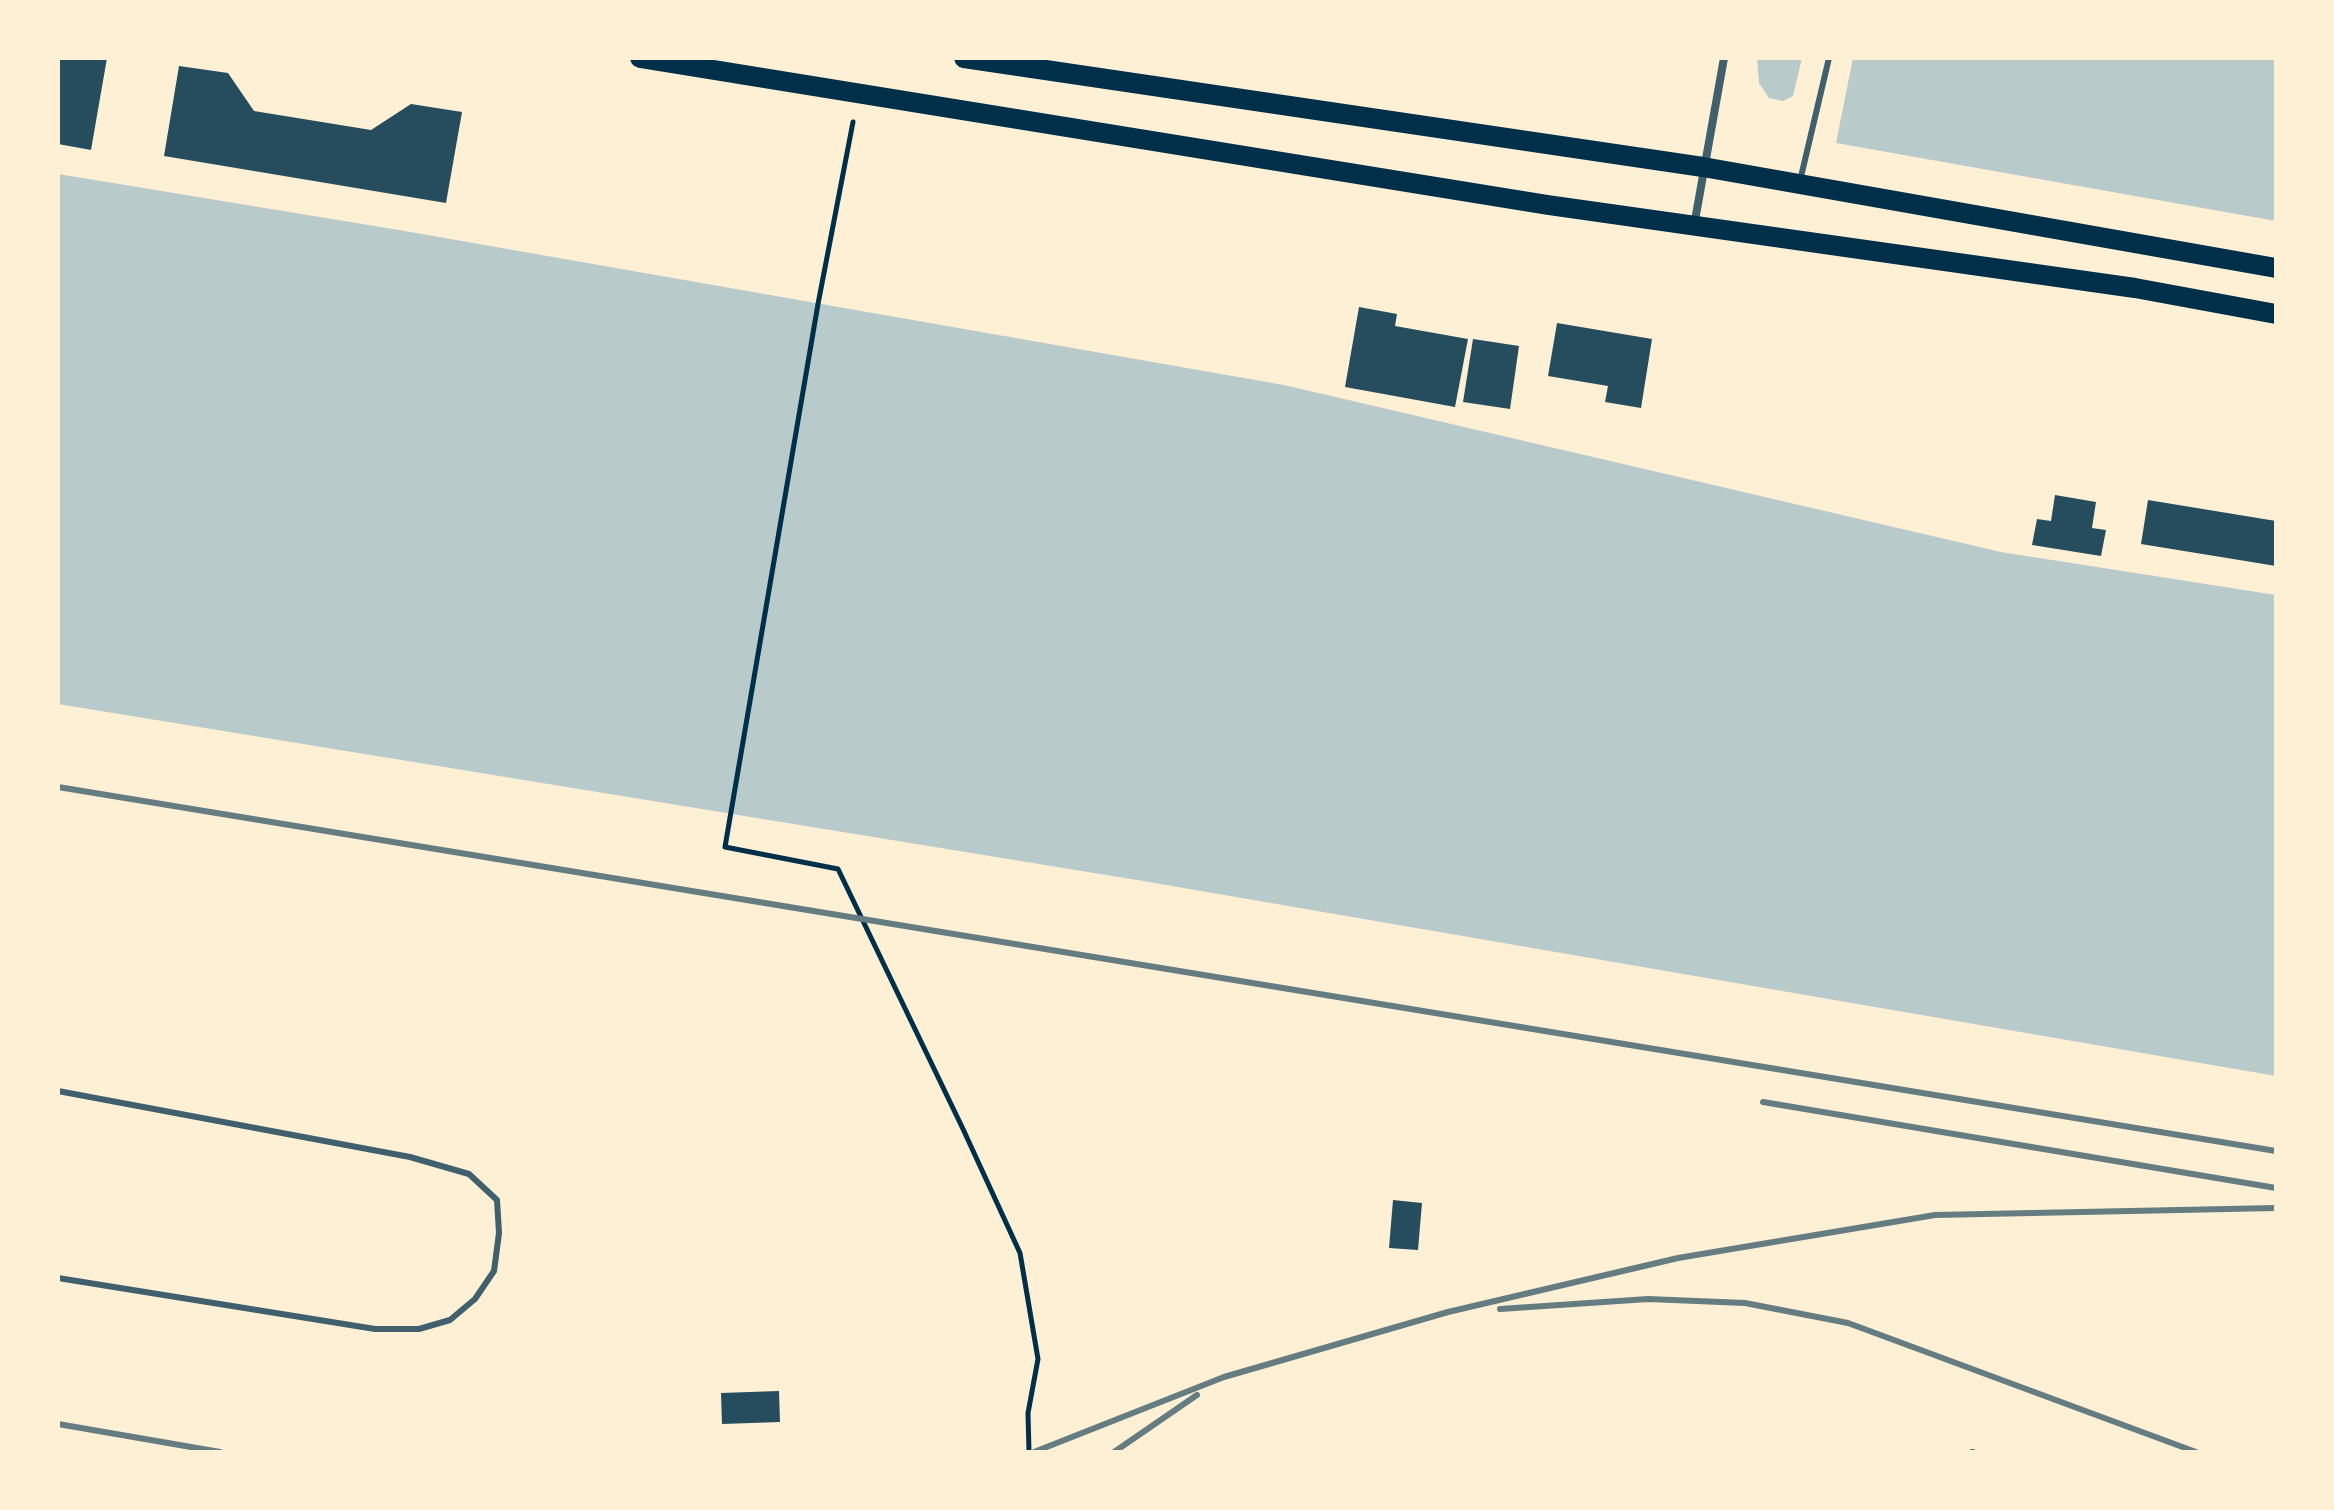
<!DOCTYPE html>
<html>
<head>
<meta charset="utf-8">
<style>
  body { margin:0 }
  #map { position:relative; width:2334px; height:1510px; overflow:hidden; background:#fdf0d5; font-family:"Golos Text",sans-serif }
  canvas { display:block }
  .frame { position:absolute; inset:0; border:60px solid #fdf0d5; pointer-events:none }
</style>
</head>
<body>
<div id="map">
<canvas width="2334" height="1510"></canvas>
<div class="frame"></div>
</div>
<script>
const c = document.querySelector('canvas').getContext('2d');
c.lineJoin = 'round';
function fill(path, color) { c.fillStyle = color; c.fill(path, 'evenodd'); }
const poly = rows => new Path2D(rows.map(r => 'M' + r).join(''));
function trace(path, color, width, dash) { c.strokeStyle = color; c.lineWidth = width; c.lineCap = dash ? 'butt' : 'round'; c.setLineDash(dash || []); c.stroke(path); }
const green = poly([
  [1757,58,1802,58,1793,96,1783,101,1769,98,1759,83],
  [1853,58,2276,58,2276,221,1836,143],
  [58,174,399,230,1284,385,2001,552,2276,595,2276,1076,1143,881,58,704]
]);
const building = poly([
  [58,58,107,58,91,150,58,144],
  [179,66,228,73,254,111,371,130,411,104,462,112,446,203,164,156],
  [1359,307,1397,314,1395,326,1468,339,1455,407,1345,387],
  [1557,323,1652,339,1641,408,1605,402,1608,386,1548,376],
  [1473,339,1519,346,1510,409,1463,402],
  [2055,495,2096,502,2092,528,2106,530,2101,556,2032,545,2037,519,2051,521],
  [2148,500,2276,521,2276,566,2141,544],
  [1393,1200,1422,1203,1418,1250,1389,1248],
  [779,1391,780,1422,722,1424,721,1393]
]);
const path = poly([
  [853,122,818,304,725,847,838,869,963,1129,1020,1253,1038,1359,1028,1413,1029,1452]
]);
const service = poly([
  [1800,181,1829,58],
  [58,1091,410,1157,469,1174,497,1200,499,1233,494,1271,475,1299,450,1320,419,1329,375,1329,58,1278],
  [1972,1452,1973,1452]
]);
const minor = poly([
  [1694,226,1724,58]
]);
const primary = poly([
  [640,58,1548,205,2135,288,2276,314],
  [964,58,1703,167,2276,268]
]);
const rail = poly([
  [58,787,2276,1151],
  [1763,1102,2276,1188],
  [1500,1309,1648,1299,1745,1303,1848,1323,2196,1452],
  [58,1424,220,1452],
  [1034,1452,1224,1377,1448,1312,1678,1258,1935,1215,2276,1208],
  [1114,1452,1197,1395]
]);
fill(green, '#b9caca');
fill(building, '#264d5e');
trace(path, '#003049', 5);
trace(service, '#3f606c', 6);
trace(minor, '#3f606c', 8);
trace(primary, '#003049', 20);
trace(rail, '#657d81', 6);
</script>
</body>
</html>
